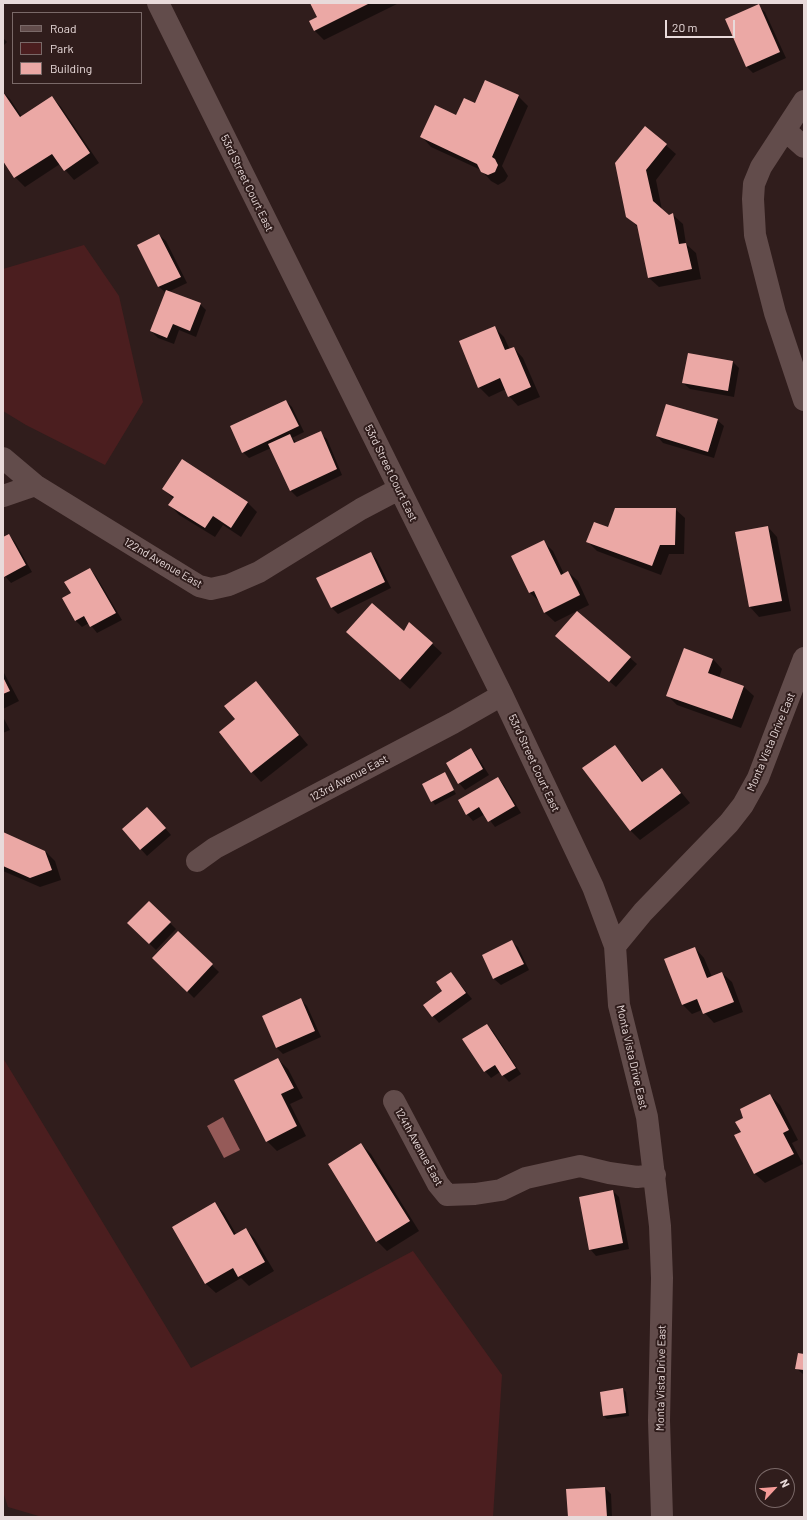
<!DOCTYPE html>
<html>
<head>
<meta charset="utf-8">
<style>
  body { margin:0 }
  #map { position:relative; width:807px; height:1520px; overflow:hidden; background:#301d1c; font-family:Barlow,sans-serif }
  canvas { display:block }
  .frame { position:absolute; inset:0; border:4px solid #e8dada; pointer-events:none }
  .legend { position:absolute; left:12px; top:12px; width:130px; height:72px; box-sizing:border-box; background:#301d1c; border:1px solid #7a6968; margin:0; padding:5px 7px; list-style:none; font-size:12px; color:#e8dada }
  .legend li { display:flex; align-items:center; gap:8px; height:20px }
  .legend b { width:20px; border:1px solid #7a6968 }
  .north { position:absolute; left:755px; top:1468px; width:40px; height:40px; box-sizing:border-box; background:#301d1c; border:1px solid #7a6968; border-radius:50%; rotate:64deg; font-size:11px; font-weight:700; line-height:16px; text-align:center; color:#e8dada }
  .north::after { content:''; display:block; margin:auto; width:14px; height:18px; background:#f59b98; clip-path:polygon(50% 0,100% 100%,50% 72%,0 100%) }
  .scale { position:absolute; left:665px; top:20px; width:70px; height:18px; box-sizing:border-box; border:2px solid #e8dada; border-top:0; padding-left:5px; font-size:12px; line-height:14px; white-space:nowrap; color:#e8dada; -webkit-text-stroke:3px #301d1c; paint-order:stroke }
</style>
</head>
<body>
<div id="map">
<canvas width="807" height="1520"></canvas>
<div class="frame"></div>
<ul class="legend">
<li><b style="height:5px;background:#624c4b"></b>Road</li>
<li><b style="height:11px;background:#4b1e1f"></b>Park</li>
<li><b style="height:11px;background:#eba8a5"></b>Building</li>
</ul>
<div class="north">N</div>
<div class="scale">20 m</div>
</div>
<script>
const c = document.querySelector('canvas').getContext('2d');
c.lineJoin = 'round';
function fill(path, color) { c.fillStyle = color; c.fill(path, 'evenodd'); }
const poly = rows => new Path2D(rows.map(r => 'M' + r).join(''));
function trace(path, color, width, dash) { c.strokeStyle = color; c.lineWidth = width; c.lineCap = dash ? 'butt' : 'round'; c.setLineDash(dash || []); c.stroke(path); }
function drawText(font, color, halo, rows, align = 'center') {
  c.font = font + ' Barlow,sans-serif'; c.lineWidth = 4; c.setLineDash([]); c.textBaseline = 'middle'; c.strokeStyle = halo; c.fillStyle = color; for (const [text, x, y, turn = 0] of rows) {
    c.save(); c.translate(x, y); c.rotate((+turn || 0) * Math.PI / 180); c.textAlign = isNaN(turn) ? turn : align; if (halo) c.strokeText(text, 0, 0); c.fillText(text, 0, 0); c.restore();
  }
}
const green = poly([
  [84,245,119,296,143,402,105,465,26,425,3,411,3,269],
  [3,1058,191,1368,413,1251,502,1375,493,1517,42,1517,8,1507,3,1492]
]);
const water = poly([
  [223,1117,240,1150,224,1158,207,1126]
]);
const shadow = poly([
  [311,3,399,3,324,40,314,30,318,18],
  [758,6,765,12,786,58,753,73,747,67,726,20],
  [3,38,7,42,3,46],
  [3,92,10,99,22,117,52,97,61,107,99,163,74,180,60,164,25,187,15,177,3,159],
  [518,96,528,106,502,166,508,176,505,181,498,185,491,181,481,170,431,147,422,137,475,104],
  [645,127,676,154,656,180,662,210,669,216,673,215,683,224,686,244,696,253,701,279,659,287,649,278,638,227,627,216],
  [159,235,166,241,187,283,168,292,200,304,206,310,196,337,179,330,174,344,158,338,151,331,166,293,159,287,138,245],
  [494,327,504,337,510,350,514,348,523,358,540,397,518,406,509,396,506,389,489,397,479,387],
  [733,362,739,368,734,397,690,389,683,383],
  [286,401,292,407,304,432,292,438,297,443,320,433,327,439,342,475,297,497,290,490,271,448,249,458,243,452],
  [717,420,724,426,714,458,663,443,657,436],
  [182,460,248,503,257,512,241,537,223,525,215,537,179,515,170,505,174,499,163,489],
  [675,509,685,518,684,554,669,554,661,575,597,551,587,541,608,528],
  [768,527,777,537,791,611,759,617,750,607,736,533],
  [9,535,15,542,32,572,11,583,3,574,3,538],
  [544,542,553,551,564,574,568,572,578,581,589,605,555,622,545,613,540,602,530,593,512,557],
  [371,553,377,560,391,588,338,614,332,608],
  [90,569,96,576,122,620,97,633,89,623,82,627,75,620,72,593],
  [578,612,637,664,616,687,563,642],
  [409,623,442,653,410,689,357,642,404,633],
  [713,659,722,669,719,678,744,687,754,696,741,728,677,705,667,695],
  [3,671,19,701,3,709],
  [256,682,308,745,261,782,252,772,236,720],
  [3,717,10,730,3,733],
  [615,746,644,782,662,769,690,803,640,840,630,830],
  [471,749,477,756,489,775,465,790,459,783],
  [444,773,456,794,435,805,423,785],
  [498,778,504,785,521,813,495,827,485,814,473,821,467,814],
  [153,814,171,835,147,856,123,829],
  [3,833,45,851,55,861,61,880,40,887,3,871],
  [149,902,176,929,156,950,128,923],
  [178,932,219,972,194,998,154,958],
  [511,941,518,947,529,970,501,985,494,979,483,955],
  [695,948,704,958,712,977,722,973,732,982,743,1012,714,1023,702,1010,692,1014,682,1004],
  [451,973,472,999,439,1023,433,1016],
  [301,1000,307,1006,321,1037,283,1054,277,1048,263,1017],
  [487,1025,493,1031,521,1074,509,1082,500,1072,491,1078,485,1071],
  [278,1059,288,1069,303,1098,290,1104,306,1136,277,1151,267,1141],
  [770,1095,780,1105,798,1140,792,1143,803,1164,765,1183,755,1174,736,1136,742,1133,744,1118],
  [361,1144,371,1154,419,1231,387,1251,377,1241],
  [613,1191,619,1197,629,1249,596,1256,590,1249],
  [215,1204,224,1213,236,1234,246,1229,255,1239,274,1271,249,1286,241,1278,216,1293,206,1284,173,1227],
  [804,1355,804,1375,796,1368],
  [623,1389,626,1392,629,1416,607,1419,604,1416],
  [605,1488,611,1494,612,1517,569,1517]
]);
const building = poly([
  [310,3,370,3,314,31,309,21,317,17],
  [759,4,780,52,746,67,725,19],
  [485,80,519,95,492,157,495,159,498,165,495,172,488,175,481,172,477,164,420,137,435,105,456,115,464,98,475,103],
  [3,92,20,117,52,96,90,153,64,171,52,154,14,178,3,161],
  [645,126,667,144,646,170,653,201,669,215,673,213,679,244,686,243,692,269,648,278,637,225,626,217,615,163],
  [159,234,181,277,158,287,137,245],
  [166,290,201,303,190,331,173,324,167,338,150,331],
  [495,326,505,350,514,347,531,387,508,397,500,378,478,388,459,341],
  [688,353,733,361,728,391,682,383],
  [286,400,299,426,242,453,230,426],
  [666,404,718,419,708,452,656,436],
  [321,431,337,469,290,491,268,444,290,434,294,443],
  [182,459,248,502,231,528,213,516,205,528,168,505,174,497,162,489],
  [615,508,676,508,675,545,660,545,652,566,586,542,594,522,608,527],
  [768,526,782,601,749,607,735,532],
  [9,534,26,565,4,577,3,537],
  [544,540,561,575,568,571,580,595,544,613,534,591,529,593,511,556],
  [371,552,385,582,331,608,316,578],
  [90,568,116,613,90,627,84,616,75,621,62,598,71,593,64,582],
  [372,603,404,631,409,622,433,643,400,680,346,632],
  [577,611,631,657,609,682,555,636],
  [684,648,713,659,708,673,744,686,732,719,666,696],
  [3,677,10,691,3,694],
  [256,681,299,735,251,773,219,732,235,719,224,706],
  [615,745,642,782,662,768,681,793,630,831,582,768],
  [471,748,483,769,458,784,446,763],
  [445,772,454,790,431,802,422,784],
  [498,777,515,806,488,822,479,807,466,815,458,800],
  [147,807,166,828,140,850,122,829],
  [3,832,45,851,52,870,30,878,3,866],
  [149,901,171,922,149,944,127,923],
  [178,931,213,964,187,992,152,958],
  [512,940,524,964,493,979,482,955],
  [695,947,707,978,722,972,734,1002,703,1014,697,999,682,1005,664,959],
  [451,972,466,993,432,1017,423,1005,442,991,436,982],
  [301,998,315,1031,276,1048,262,1016],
  [487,1024,516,1068,502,1076,495,1065,484,1072,462,1039],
  [278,1058,294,1088,281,1094,297,1126,266,1142,234,1080],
  [770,1094,789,1130,783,1133,794,1154,754,1174,734,1135,741,1132,735,1122,743,1118,740,1109],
  [361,1143,410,1221,376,1242,328,1164],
  [613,1190,623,1243,589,1250,579,1197],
  [215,1202,234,1235,246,1228,265,1262,238,1277,233,1268,205,1284,172,1227],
  [798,1353,804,1354,804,1370,795,1369],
  [623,1388,626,1413,603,1416,600,1392],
  [605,1487,607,1517,568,1517,566,1489]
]);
const minor = poly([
  [158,3,502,695,593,887,615,946],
  [804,101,761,167,754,184,753,199,755,235,775,313,804,400],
  [785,130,804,147],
  [3,458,35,485,199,586,211,589,229,585,259,572,361,509,399,489],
  [3,496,35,485],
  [197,861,215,848,453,723,502,695],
  [394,1101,438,1184,447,1195,475,1194,501,1190,526,1178,580,1166,609,1173,637,1177,655,1175],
  [662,1517,659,1420,662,1278,660,1226,647,1117,619,1005,615,946,643,912,729,823,743,805,758,778,804,658]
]);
const streetNames = [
  ["53rd Street Court East",247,183,64],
  ["53rd Street Court East",391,473,64],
  ["122nd Avenue East",163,563,30],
  ["Monta Vista Drive East",771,742,-67],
  ["53rd Street Court East",534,763,65],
  ["123rd Avenue East",349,778,-28],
  ["Monta Vista Drive East",632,1057,77],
  ["124th Avenue East",419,1147,61],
  ["Monta Vista Drive East",661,1378,-89]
];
fill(green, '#4b1e1f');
fill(water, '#955a58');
fill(shadow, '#0007');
fill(building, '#eba8a5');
trace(minor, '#624c4b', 22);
drawText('11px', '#e8dada', '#301d1c', streetNames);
</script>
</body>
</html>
